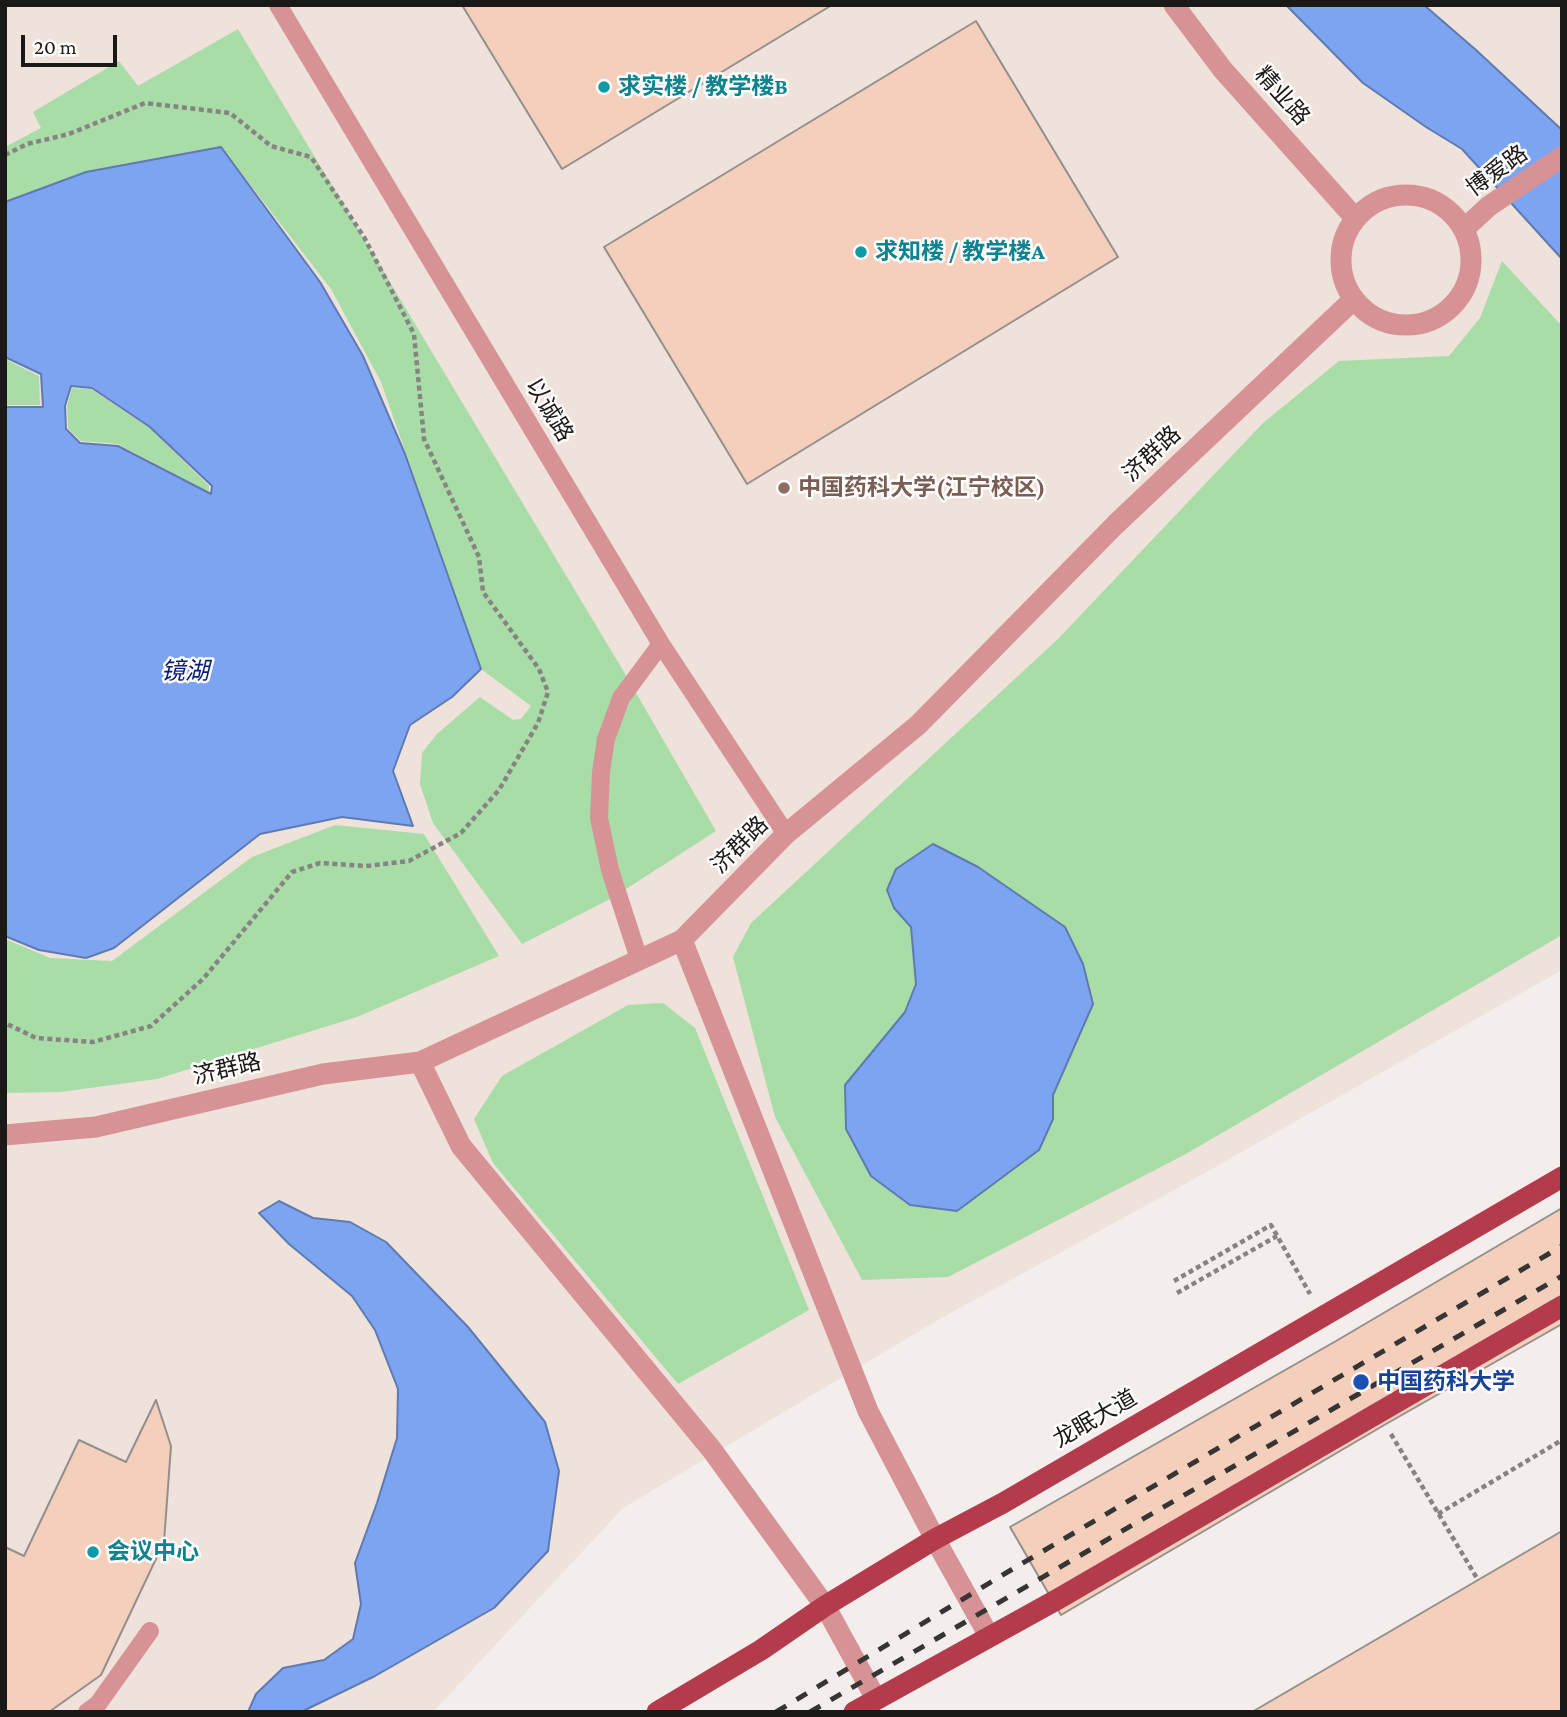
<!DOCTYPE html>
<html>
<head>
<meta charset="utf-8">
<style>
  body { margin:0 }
  #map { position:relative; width:1567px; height:1717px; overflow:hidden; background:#f3eeec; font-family:"Crimson Pro",serif }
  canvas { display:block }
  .frame { position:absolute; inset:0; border:7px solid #1a1918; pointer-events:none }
  .scale { position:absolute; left:21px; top:35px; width:96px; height:32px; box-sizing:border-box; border:4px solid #1a1918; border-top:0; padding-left:9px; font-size:21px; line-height:24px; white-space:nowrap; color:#1a1918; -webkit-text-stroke:5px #fffcfb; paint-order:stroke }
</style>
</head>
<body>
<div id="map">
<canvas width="1567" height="1717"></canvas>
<div class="frame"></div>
<div class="scale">20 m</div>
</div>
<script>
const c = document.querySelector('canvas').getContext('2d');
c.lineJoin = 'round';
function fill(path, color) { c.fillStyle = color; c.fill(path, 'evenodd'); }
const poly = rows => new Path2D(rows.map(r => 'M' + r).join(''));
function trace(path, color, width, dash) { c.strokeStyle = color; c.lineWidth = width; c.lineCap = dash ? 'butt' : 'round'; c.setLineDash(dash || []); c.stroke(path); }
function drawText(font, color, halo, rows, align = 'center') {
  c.font = font + ' "Crimson Pro","Noto Sans SC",serif'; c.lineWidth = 5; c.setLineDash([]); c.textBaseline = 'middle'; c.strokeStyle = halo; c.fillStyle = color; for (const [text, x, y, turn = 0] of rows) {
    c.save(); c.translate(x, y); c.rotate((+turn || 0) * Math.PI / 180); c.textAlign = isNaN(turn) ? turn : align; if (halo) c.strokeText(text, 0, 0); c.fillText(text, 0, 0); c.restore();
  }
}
const built = poly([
  [5,5,1562,5,1562,970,1203,1174,938,1320,623,1508,433,1712,5,1712]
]);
const green = poly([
  [238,29,621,667,716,831,612,898,522,944,433,823,420,784,422,753,437,734,480,697,513,720,521,719,531,706,481,669,381,382,331,289,221,147,86,172,5,202,5,147,41,128,33,112,119,61,138,86],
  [1502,261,1562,326,1562,935,1184,1155,948,1277,862,1280,775,1117,733,957,751,923,1058,639,1263,423,1339,361,1449,356,1480,318],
  [5,359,39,376,40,405,5,405],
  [72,388,91,389,150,428,209,486,209,492,118,444,81,441,68,429,67,406],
  [335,825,424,834,499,956,357,1017,157,1079,60,1092,5,1093,5,939,50,958,112,961,252,857],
  [663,1003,695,1028,809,1310,678,1384,493,1163,474,1119,502,1076,628,1005]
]);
const water = poly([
  [1286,5,1424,5,1476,50,1562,130,1562,259,1462,149,1426,127,1363,83,1286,5],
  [221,147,320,282,363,356,405,454,481,669,452,697,410,725,393,771,413,826,342,817,260,834,114,948,86,958,39,950,5,936,5,407,43,407,41,374,5,357,5,202,86,172,221,147],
  [71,386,92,388,150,427,212,486,211,494,118,446,80,443,66,429,65,406,71,386],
  [933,844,978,867,1065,927,1083,964,1093,1004,1053,1095,1053,1119,1039,1150,957,1211,910,1205,871,1176,846,1129,845,1085,905,1012,916,984,911,927,894,908,887,890,896,869,933,844],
  [279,1201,313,1218,350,1222,386,1242,468,1327,545,1422,559,1471,548,1551,494,1608,375,1676,301,1712,248,1712,256,1694,283,1668,324,1660,353,1639,361,1604,355,1563,377,1503,397,1438,398,1389,375,1330,352,1296,289,1244,259,1213,279,1201]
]);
const building = poly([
  [462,5,832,5,562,169,462,5],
  [976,21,1118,257,747,484,604,247,976,21],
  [1562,1208,1562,1324,1386,1424,1061,1615,1010,1527,1336,1341,1562,1208],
  [156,1400,171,1446,164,1542,101,1675,49,1712,5,1712,5,1547,24,1556,79,1440,126,1462,156,1400],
  [1562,1531,1562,1712,1252,1712,1478,1580,1562,1531]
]);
const path = poly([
  [5,155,27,144,69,134,145,103,230,113,271,146,311,157,364,237,414,334,424,439,479,557,483,592,539,669,548,692,538,723,499,790,461,833,409,861,366,866,320,863,292,872,203,979,151,1026,93,1042,36,1038,5,1023],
  [1174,1281,1271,1225,1310,1294],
  [1177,1293,1277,1236],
  [1391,1434,1478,1580],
  [1438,1514,1562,1440]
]);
const lane = poly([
  [278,5,661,644,786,834],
  [639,959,610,870,599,818,601,772,606,739,621,698,661,644],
  [87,1712,98,1704,150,1631]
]);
const street = poly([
  [1174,5,1223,70,1355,218],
  '1341 260a65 65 0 1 1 130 0a65 65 0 1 1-130 0Z',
  [1464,229,1489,206,1562,157],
  [682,940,868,1411,935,1539,989,1636],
  [420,1062,461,1146,712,1450,825,1606,876,1699],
  [5,1135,96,1127,323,1074,420,1062,682,940,786,834,918,725,1116,524,1353,300]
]);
const primary = poly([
  [657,1712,761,1650,825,1606,935,1539,1003,1503,1562,1177],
  [854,1712,1058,1599,1562,1306]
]);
const rail = poly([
  [776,1712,1011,1570,1562,1246],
  [810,1712,1562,1276]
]);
const markers = [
  [604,87,7,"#0f9aa8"],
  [861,252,7,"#0f9aa8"],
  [784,488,7,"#8d6e63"],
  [1361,1382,9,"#1a4fb4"],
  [93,1552,7,"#0f9aa8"]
];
const cultureNames = [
  ["求实楼 / 教学楼B",618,87],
  ["求知楼 / 教学楼A",875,252],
  ["会议中心",107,1552]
];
const streetNames = [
  ["精业路",1282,96,48],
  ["博爱路",1497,171,-36],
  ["以诚路",549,410,59],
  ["济群路",1152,454,-43],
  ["济群路",740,845,-45],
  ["济群路",227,1069,-13],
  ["龙眠大道",1095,1419,-30]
];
const educationNames = [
  ["中国药科大学(江宁校区)",798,488]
];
const transitNames = [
  ["中国药科大学",1377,1382]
];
const waterNames = [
  ["镜湖",185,672]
];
fill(built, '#eee2db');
fill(green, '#a9dda7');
fill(water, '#7da4f1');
trace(water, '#5f7ab0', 2);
fill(building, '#f3cfbc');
trace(building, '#948f8d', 2);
trace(path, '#868382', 4.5, [5, 3.5]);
trace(lane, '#d69295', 18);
trace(street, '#d69295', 21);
trace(primary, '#b33b4b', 21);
trace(rail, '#363534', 5, [12, 12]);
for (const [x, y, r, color] of markers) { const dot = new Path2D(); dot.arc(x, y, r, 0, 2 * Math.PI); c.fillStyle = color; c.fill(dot); trace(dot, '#fffcfb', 2.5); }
drawText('bold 23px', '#0d838f', '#fffcfb', cultureNames, 'left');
drawText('23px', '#1a1918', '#fffcfb', streetNames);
drawText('bold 23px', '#785e54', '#fffcfb', educationNames, 'left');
drawText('bold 23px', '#164399', '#fffcfb', transitNames, 'left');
drawText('italic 24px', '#022279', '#fffcfb', waterNames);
</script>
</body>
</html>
